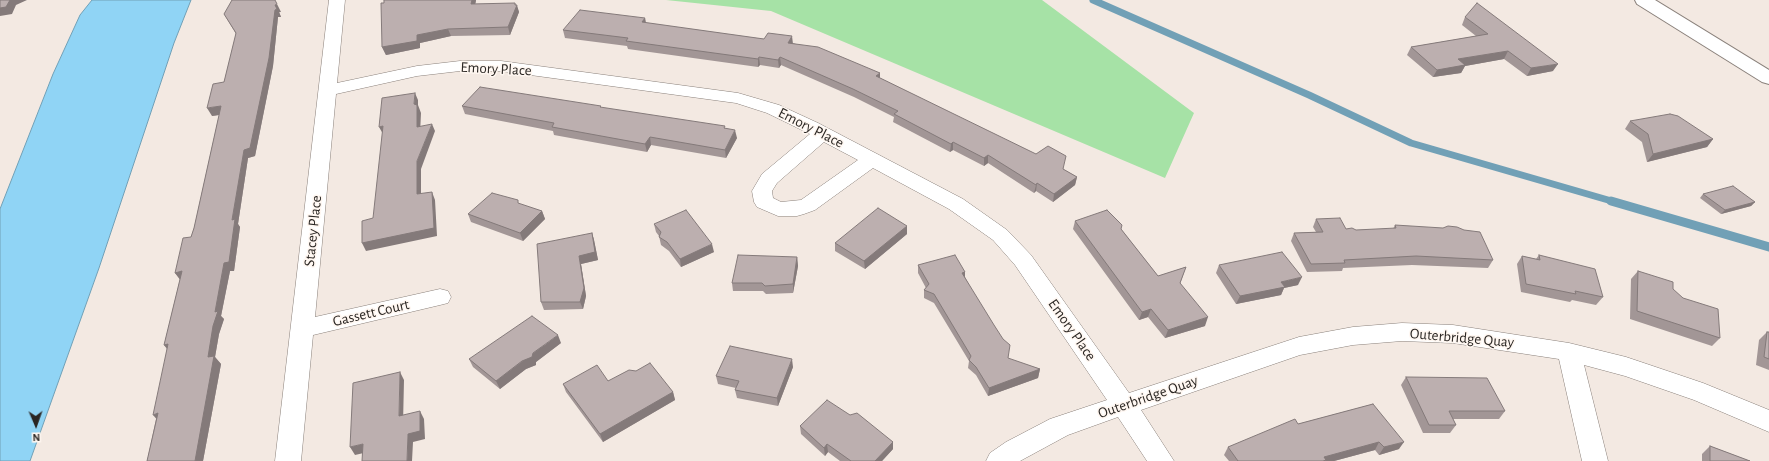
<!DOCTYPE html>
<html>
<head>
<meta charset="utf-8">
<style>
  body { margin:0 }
  #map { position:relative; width:1769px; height:461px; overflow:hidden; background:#f3e9e2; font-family:"Alegreya Sans",sans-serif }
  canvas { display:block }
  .north { position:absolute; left:16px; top:405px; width:40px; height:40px; -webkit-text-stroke:3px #fff7f1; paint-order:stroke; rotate:178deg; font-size:11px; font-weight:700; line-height:16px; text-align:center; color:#2a2623 }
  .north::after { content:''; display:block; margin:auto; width:14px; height:18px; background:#2a2623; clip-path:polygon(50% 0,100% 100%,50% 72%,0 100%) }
</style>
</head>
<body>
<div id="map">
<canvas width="1769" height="461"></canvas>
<div class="north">N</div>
</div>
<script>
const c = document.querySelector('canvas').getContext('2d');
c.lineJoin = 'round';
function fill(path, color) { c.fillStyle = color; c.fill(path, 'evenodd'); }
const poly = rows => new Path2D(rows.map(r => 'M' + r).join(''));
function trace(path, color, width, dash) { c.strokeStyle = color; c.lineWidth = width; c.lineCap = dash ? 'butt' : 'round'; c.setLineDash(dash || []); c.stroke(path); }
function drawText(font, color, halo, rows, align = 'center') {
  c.font = font + ' "Alegreya Sans",sans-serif'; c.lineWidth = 3; c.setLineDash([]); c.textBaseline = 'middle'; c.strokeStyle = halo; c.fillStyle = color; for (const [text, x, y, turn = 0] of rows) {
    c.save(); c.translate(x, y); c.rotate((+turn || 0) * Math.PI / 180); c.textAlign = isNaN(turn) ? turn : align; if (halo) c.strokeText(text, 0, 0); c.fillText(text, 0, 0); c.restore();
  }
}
const green = poly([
  [666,0,1042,0,1194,113,1165,178,771,11]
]);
const water = poly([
  [92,0,191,0,174,43,99,268,30,461,0,461,0,209,53,74,80,15,92,0]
]);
const streamFar1 = poly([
  [1093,0,1309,95,1411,143,1615,202]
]);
const stream = poly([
  [1611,201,1769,247]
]);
const minor = poly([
  [329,0,345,0,337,83,417,66,460,61,501,61,738,93,779,105,818,123,963,199,1007,230,1031,255,1129,393,1299,337,1353,327,1402,323,1453,325,1569,343,1626,357,1703,383,1769,410,1769,432,1694,400,1625,376,1584,365,1608,461,1582,461,1559,359,1453,343,1402,341,1353,345,1300,355,1141,410,1174,461,1147,461,1118,417,1068,435,1020,461,986,461,990,453,1006,442,1050,419,1107,400,1015,265,993,240,949,209,873,168,815,210,804,214,797,216,778,216,757,207,754,202,752,191,762,174,810,134,767,113,736,103,501,71,460,71,417,76,336,94,315,317,440,289,448,291,451,297,448,303,440,305,313,335,301,461,275,461,329,0],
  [824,142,858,160,801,200,781,202,773,198,772,191,777,183,824,142]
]);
const secondary = poly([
  [1635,0,1655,0,1769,70,1769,84,1762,82,1637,4,1635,0]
]);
const wall = poly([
  [384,0,476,0,475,4,516,5,519,12,510,35,451,36,420,43,420,48,386,55,382,47],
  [279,12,281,17,278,17,273,66,255,156,248,158,238,224,240,227,234,271,230,271,221,316,224,319,219,334,215,357,221,364,203,461,147,461,156,419,167,349,164,345,180,279,175,273,191,237,194,228,219,115,212,116,224,82,236,34,224,14,281,12],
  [1465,17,1553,71,1527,76,1504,59,1465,66,1461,73,1433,77,1407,55,1411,47,1476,36,1462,25],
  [645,18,646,23,793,43,880,73,880,78,1063,169,1077,177,1075,185,1053,202,1036,191,1034,193,988,163,984,166,953,150,950,152,893,122,894,117,854,97,781,65,779,68,760,65,758,67,628,49,627,46,565,38,563,30],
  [462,106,601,106,601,108,725,128,737,138,726,158,651,145,647,152,554,135,553,131,465,114],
  [1630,121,1713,139,1707,147,1647,162,1642,142,1625,129],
  [1703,194,1755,202,1751,206,1721,214,1700,198],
  [519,204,542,211,545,219,523,241,471,222,468,214],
  [1316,219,1346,229,1356,230,1393,229,1395,225,1493,260,1488,268,1412,265,1343,268,1342,271,1307,272,1291,241,1294,233,1316,232,1313,227],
  [1075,221,1121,229,1158,276,1186,267,1180,284,1205,326,1165,338,1148,317,1139,320,1073,229],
  [654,224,714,252,681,267,669,251,661,245,659,236,656,232],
  [907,226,907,234,865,269,835,251,835,243],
  [592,233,594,240,598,260,581,264,586,296,583,309,544,310,541,302],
  [1539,255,1603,297,1596,305,1572,300,1570,302,1521,292,1517,264,1522,256,1536,259],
  [797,257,798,266,793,293,766,294,763,291,733,291,732,283],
  [918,265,965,272,965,277,1008,359,1040,369,1038,378,988,396,976,375,968,368,969,361,934,303,924,298,924,290,926,288,918,273],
  [1219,265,1298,285,1284,288,1281,295,1236,304,1216,273],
  [1638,271,1720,338,1712,346,1630,319,1631,279],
  [1767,332,1769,332,1769,370,1756,365,1759,340],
  [561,343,536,362,536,365,526,369,500,389,473,367,469,359],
  [793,367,778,406,737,398,735,390,736,388,718,384,716,376],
  [636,371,673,392,675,400,603,442,566,392,563,384,608,381],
  [1406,377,1505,411,1499,419,1453,419,1456,425,1450,433,1423,433,1401,385],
  [1373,404,1399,449,1379,455,1375,450,1334,461,1229,461,1224,455,1228,447,1298,424],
  [850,415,893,442,893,449,882,461,840,461,828,452,825,456,801,434,800,426],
  [1710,446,1750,461,1702,461,1702,454]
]);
const shadedWall = poly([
  [10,0,27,0,16,5,12,14,0,16,0,8],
  [472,0,476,0,474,12,471,4],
  [515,3,516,6,517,5,519,12,510,35,508,27],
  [277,4,281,12,279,12,281,17,278,17,273,66,255,156,248,158,238,224,240,227,234,271,230,271,221,316,224,319,219,334,215,357,221,364,203,461,195,461,208,357,215,312,232,220,244,150,275,5],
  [645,18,646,25,642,22],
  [448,29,451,36,420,43,420,48,386,55,382,47,417,35],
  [792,36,793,44,788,43],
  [1508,51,1504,59,1465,66,1461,73,1433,77,1437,70,1458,59],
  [759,57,760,65,758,67,758,59],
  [780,57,781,65,779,68,778,60],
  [1558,64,1553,71,1527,76,1531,68],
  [880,73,880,81,876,76],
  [415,93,418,100,418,105,421,113,420,134,417,127,414,104],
  [221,106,225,114,212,116,207,108],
  [432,124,435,131,421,169,421,202,417,194,417,161],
  [383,126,383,134,379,127],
  [735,130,737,138,726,158,725,150],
  [650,137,651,145,647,152,645,144],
  [1713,139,1707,147,1647,162,1653,154],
  [953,142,953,150,950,152,951,144],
  [988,155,988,163,984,166,984,158],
  [1077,177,1075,185,1053,202,1054,194],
  [1037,183,1036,191,1034,193,1036,185],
  [432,192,435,200,437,236,366,251,362,243],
  [1755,202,1751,206,1721,214,1725,210],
  [542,211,545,219,523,241,520,233],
  [907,226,907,234,865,269,864,261],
  [592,233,594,240,598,260,581,264,586,296,583,309,580,302,579,256],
  [712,244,714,252,681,267,680,259],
  [797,257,798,266,793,293,793,284],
  [182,271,181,281,175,273],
  [965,272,965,281,962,273],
  [1302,277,1298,285,1284,288,1281,295,1236,304,1240,296,1281,282],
  [1151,309,1148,317,1139,320,1142,312],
  [1208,317,1205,326,1165,338,1168,330],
  [558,335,561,343,536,362,536,365,526,369,500,389,496,381],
  [168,344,171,353,164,345],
  [792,359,793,367,778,406,777,398],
  [1040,369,1038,378,988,396,989,388],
  [400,372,404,380,403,424,399,416],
  [673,392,675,400,603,442,600,434],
  [420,411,424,419,425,439,413,442,412,461,407,461,408,434],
  [158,413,160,423,153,415],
  [893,442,893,449,882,461,875,461],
  [1379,442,1375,450,1334,461,1322,461,1324,457],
  [1404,442,1399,449,1379,455,1384,447],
  [363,444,368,452,355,455,350,447],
  [827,444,828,452,825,456,824,448]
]);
const building = poly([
  [0,0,10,0,6,7,0,8,0,0],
  [232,0,275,0,277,4,275,5,277,9,275,10,269,58,250,148,244,150,232,220,235,219,229,262,224,263,215,312,218,311,213,326,208,357,214,356,195,461,147,461,158,413,153,415,168,344,164,345,182,271,175,273,183,238,191,237,194,228,221,106,207,108,213,84,224,82,236,33,224,14,232,0],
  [384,0,472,0,471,4,515,3,515,5,517,5,508,27,448,29,417,35,417,41,382,47,381,3,384,3,384,0],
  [1477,3,1558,64,1531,68,1508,51,1458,59,1465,65,1437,70,1411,47,1488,34,1465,17,1477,3],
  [580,10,645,18,642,22,764,39,768,33,792,36,788,43,818,47,880,73,876,76,1036,154,1048,146,1066,156,1063,169,1077,177,1054,194,1037,183,1036,185,988,155,984,158,953,142,951,144,894,114,898,111,853,89,780,57,778,60,759,57,758,59,626,41,628,38,563,30,580,10],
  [480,87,601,106,600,107,725,126,724,128,735,130,725,150,650,137,645,144,552,127,554,123,462,106,480,87],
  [415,93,414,104,417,105,417,127,432,124,417,161,417,194,432,192,434,228,362,243,362,221,373,218,383,126,379,127,382,98,415,93],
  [1670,114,1678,116,1713,139,1653,154,1648,134,1630,121,1670,114],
  [1733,186,1755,202,1725,210,1703,194,1733,186],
  [492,193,518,200,518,203,542,211,520,233,468,214,492,193],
  [878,208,907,226,864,261,835,243,878,208],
  [686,210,712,244,680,259,667,242,659,237,661,232,654,224,686,210],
  [1107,210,1122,225,1121,229,1158,276,1186,267,1180,283,1208,317,1168,330,1151,309,1142,312,1075,221,1107,210],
  [1340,218,1346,229,1352,228,1356,230,1396,228,1395,225,1443,228,1448,226,1457,227,1464,230,1480,232,1493,260,1416,256,1344,260,1345,263,1311,264,1294,233,1323,232,1316,219,1340,218],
  [592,233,595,252,579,256,584,288,580,302,541,302,537,244,592,233],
  [1282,252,1302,277,1281,282,1285,287,1240,296,1219,265,1282,252],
  [738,255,797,257,793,284,765,286,762,283,732,283,738,255],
  [955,255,965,272,962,273,994,325,1003,339,1010,345,1008,358,1040,369,989,388,976,367,969,360,971,356,934,294,924,290,929,284,918,265,955,255],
  [1539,255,1595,269,1603,297,1575,291,1576,294,1526,284,1522,256,1540,260,1539,255],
  [1638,271,1673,282,1673,289,1683,298,1718,309,1720,338,1637,311,1638,271],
  [532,316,558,335,533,353,532,357,522,361,496,381,469,359,532,316],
  [1767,332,1769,332,1769,359,1764,357,1767,332],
  [730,346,792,359,777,398,735,390,739,381,716,376,730,346],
  [650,363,673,392,600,434,563,384,597,365,608,381,629,370,636,371,650,363],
  [400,372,399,416,420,411,420,431,408,434,407,461,362,461,363,444,350,447,353,383,400,372],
  [1406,377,1487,378,1505,411,1449,411,1456,425,1429,425,1406,377],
  [827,400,850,415,857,413,893,442,875,461,851,461,827,444,824,448,800,426,827,400],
  [1373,404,1404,442,1384,447,1379,442,1324,457,1326,460,1323,461,1238,461,1228,447,1295,419,1298,424,1373,404],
  [1710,446,1750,461,1710,461,1710,446]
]);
const streetNames = [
  ["Emory Place",496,69,3],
  ["Emory Place",811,128,27],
  ["Stacey Place",313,231,-84],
  ["Gassett Court",371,313,-13],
  ["Emory Place",1072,330,55],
  ["Outerbridge Quay",1462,338,5],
  ["Outerbridge Quay",1148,397,-19]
];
fill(green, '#a6e2a6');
fill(water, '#90d4f5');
trace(water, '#71a0b6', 1);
trace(streamFar1, '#71a0b6', 7);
trace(stream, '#71a0b6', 9);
trace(minor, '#8a817b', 1);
trace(secondary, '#8a817b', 2);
fill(minor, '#fff');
fill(secondary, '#fff');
fill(wall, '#a29696');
fill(shadedWall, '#847a7a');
fill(building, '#bcafaf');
trace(building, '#847a7a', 1);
drawText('15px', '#2a2623', '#fff7f1', streetNames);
</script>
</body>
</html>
